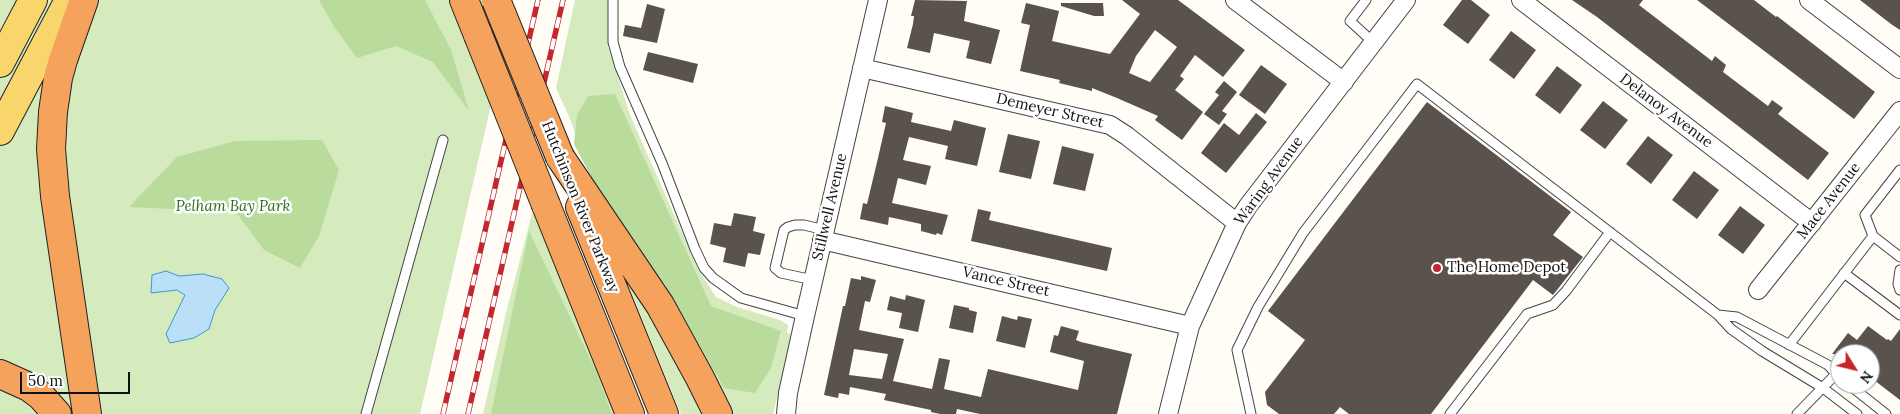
<!DOCTYPE html>
<html>
<head>
<meta charset="utf-8">
<style>
  body { margin:0 }
  #map { position:relative; width:1900px; height:414px; overflow:hidden; background:#fffdf5; font-family:Lora,serif }
  canvas { display:block }
  .north { position:absolute; left:1830px; top:344px; width:50px; height:50px; box-sizing:border-box; background:#fff; border:1px solid #a0a0a0; border-radius:50%; rotate:126deg; font-size:14px; font-weight:700; line-height:20px; text-align:center; color:#111 }
  .north::after { content:''; display:block; margin:auto; width:18px; height:22px; background:#c4262e; clip-path:polygon(50% 0,100% 100%,50% 72%,0 100%) }
  .scale { position:absolute; left:20px; top:372px; width:110px; height:22px; box-sizing:border-box; border:2px solid #111; border-top:0; padding-left:6px; font-size:15px; line-height:18px; white-space:nowrap; color:#111; -webkit-text-stroke:4px #fff; paint-order:stroke }
</style>
</head>
<body>
<div id="map">
<canvas width="1900" height="414"></canvas>
<div class="north">N</div>
<div class="scale">50 m</div>
</div>
<script>
const c = document.querySelector('canvas').getContext('2d');
c.lineJoin = 'round';
function fill(path, color) { c.fillStyle = color; c.fill(path, 'evenodd'); }
const poly = rows => new Path2D(rows.map(r => 'M' + r).join(''));
function trace(path, color, width, dash) { c.strokeStyle = color; c.lineWidth = width; c.lineCap = dash ? 'butt' : 'round'; c.setLineDash(dash || []); c.stroke(path); }
function drawText(font, color, halo, rows, align = 'center') {
  c.font = font + ' Lora,serif'; c.lineWidth = 5; c.setLineDash([]); c.textBaseline = 'middle'; c.strokeStyle = halo; c.fillStyle = color; for (const [text, x, y, turn = 0] of rows) {
    c.save(); c.translate(x, y); c.rotate((+turn || 0) * Math.PI / 180); c.textAlign = isNaN(turn) ? turn : align; if (halo) c.strokeText(text, 0, 0); c.fillText(text, 0, 0); c.restore();
  }
}
const green = poly([
  [0,0,511,0,489,100,491,105,420,414,0,414],
  [575,0,609,0,608,46,630,115,699,271,716,297,737,307,780,320,788,325,787,333,792,334,773,414,727,414,604,212,570,119,556,88],
  [533,210,539,225,618,414,483,414,506,313],
  [612,245,713,414,681,414]
]);
const forest = poly([
  [319,0,425,0,451,50,469,111,433,62,396,46,357,58,333,25],
  [615,94,711,306,781,331,771,368,755,393,724,388,666,286,612,217,574,144,577,115,588,96],
  [322,140,339,170,319,236,300,268,264,250,236,212,129,207,177,157,235,141],
  [529,231,596,371,612,414,491,414]
]);
const water = poly([
  [166,271,179,276,203,274,222,279,229,288,215,310,209,329,194,338,170,343,166,334,185,295,177,290,151,293,152,275,166,271]
]);
const building = poly([
  [915,0,967,1,964,21,1000,30,991,64,966,58,970,41,934,33,930,53,907,48,913,24,914,16,911,16],
  [1122,0,1178,0,1245,50,1223,77,1195,55,1180,76,1184,79,1175,90,1203,112,1182,140,1155,120,1158,116,1117,98,1092,88,1092,91,1059,83,1060,80,1020,71,1030,25,1021,23,1026,3,1059,11,1052,41,1110,54,1140,14],
  [1155,30,1177,47,1150,82,1129,73,1136,56],
  [1462,0,1471,0,1490,15,1468,44,1443,25],
  [1572,0,1643,0,1639,5,1712,61,1715,56,1726,65,1723,72,1768,106,1772,100,1783,108,1778,114,1829,153,1808,180,1597,17],
  [1697,0,1754,0,1776,17,1777,16,1875,92,1854,119],
  [1860,0,1900,0,1900,30,1891,24],
  [1061,3,1103,3,1104,16,1094,16,1061,6],
  [647,4,665,9,657,43,623,36,625,25,641,28],
  [1511,31,1536,50,1514,79,1489,60],
  [648,52,698,64,693,83,643,70],
  [1261,65,1287,84,1265,114,1239,95],
  [1557,66,1582,85,1560,114,1535,95],
  [1224,81,1237,92,1222,111,1227,114,1219,125,1204,114,1219,95,1215,92],
  [1603,101,1628,120,1605,149,1580,130],
  [1427,102,1571,212,1553,235,1583,257,1553,295,1533,280,1431,414,1349,414,1340,407,1334,414,1279,414,1267,405,1265,392,1305,340,1268,311],
  [885,106,913,113,911,122,951,131,954,120,986,128,977,166,945,159,948,146,909,137,903,160,931,166,926,185,898,178,892,203,948,215,942,235,937,233,936,235,921,231,921,224,889,217,888,225,860,219,863,203,867,204,878,158,886,123,882,122],
  [1256,113,1267,122,1226,173,1201,153,1224,123,1239,135],
  [1008,134,1040,141,1031,179,999,172],
  [1648,136,1673,155,1651,184,1626,164],
  [1062,146,1094,154,1085,191,1053,184],
  [1694,171,1719,190,1697,219,1672,200],
  [1740,206,1765,225,1743,254,1718,235],
  [978,209,991,212,989,220,1112,248,1107,271,971,241],
  [734,213,756,217,753,231,765,234,760,255,748,253,745,267,723,262,726,248,710,244,714,223,731,226],
  [861,276,876,280,870,302,865,301,859,330,904,339,893,381,932,389,939,358,950,360,944,389,981,397,988,369,1078,390,1084,361,1050,352,1054,335,1058,336,1061,326,1079,331,1076,340,1081,342,1132,354,1117,414,980,414,957,409,956,414,940,414,931,412,931,410,884,400,886,394,850,387,849,395,839,393,838,398,824,395,843,306,845,306,851,278,861,280],
  [854,349,888,354,882,379,849,375],
  [906,295,925,300,918,332,899,328,902,313,887,310,890,296,905,300],
  [954,305,969,308,969,310,977,312,973,333,949,328],
  [1002,316,1017,320,1018,316,1032,319,1025,348,996,341],
  [1868,326,1887,340,1888,339,1891,341,1900,329,1900,400,1870,377,1870,354,1832,354,1848,333,1857,340]
]);
const service = poly([
  [613,0,613,42,620,67,662,163,695,249,704,268,713,278,741,298,805,316],
  [1366,0,1350,21,1374,43],
  [1900,170,1865,215,1873,236,1900,257],
  [1900,270,1898,284,1900,290],
  [1844,273,1900,315],
  [813,280,781,273,775,268,784,230,788,227,795,225,804,225,825,230],
  [1718,315,1737,317,1828,365,1840,378],
  [1789,345,1873,236],
  [1848,384,1886,414],
  [366,414,443,140],
  [1251,414,1237,350,1258,307,1303,233,1417,84,1718,315,1731,329,1762,351,1823,388,1857,414],
  [1450,414,1527,314,1553,305,1566,291,1610,232],
  [1797,414,1836,374]
]);
const minor = poly([
  [1235,0,1344,82],
  [1521,0,1812,223],
  [1809,0,1900,69],
  [862,68,1110,125,1127,136,1237,223],
  [822,240,1190,326],
  [1758,290,1900,111],
  [786,414,788,393,805,316,878,0],
  [1168,414,1190,326,1237,223,1248,206,1406,0]
]);
const primary = poly([
  [0,63,33,0],
  [0,131,69,0]
]);
const motorway = poly([
  [84,0,63,60,58,78,53,112,51,149,55,196,87,414],
  [464,0,478,35],
  [560,157,660,305,699,376,718,414],
  [546,205,630,414],
  [580,207,664,414],
  [0,374,29,387,41,396,57,414]
]);
const rail = poly([
  [443,414,538,0],
  [468,414,563,0]
]);
const motorwayBridge = poly([
  [496,0,560,157],
  [478,35,546,205]
]);
const markers = [
  [1437,268,5,"#c4262e"]
];
const streetNames = [
  ["Demeyer Street",1050,111,13],
  ["Delanoy Avenue",1666,111,37],
  ["Waring Avenue",1269,181,-54],
  ["Mace Avenue",1829,201,-52],
  ["Hutchinson River Parkway",580,207,68],
  ["Stillwell Avenue",830,207,-77],
  ["Vance Street",1006,282,13]
];
const parkNames = [
  ["Pelham Bay Park",233,207]
];
const poiNames = [
  ["The Home Depot",1447,268]
];
fill(green, '#d5ebbd');
fill(forest, '#b9dc9c');
fill(water, '#b9e0f7');
trace(water, '#3f96cf', 1);
fill(building, '#5a524d');
trace(service, '#444', 11);
trace(minor, '#444', 20);
trace(primary, '#222', 30);
trace(motorway, '#222', 30);
trace(service, '#fff', 9);
trace(minor, '#fff', 18);
trace(primary, '#f9d66b', 28);
trace(motorway, '#f5a25d', 28);
trace(rail, '#c4262e', 5.5);
trace(rail, '#fff', 4, [11]);
trace(motorwayBridge, '#222', 30, []);
trace(motorwayBridge, '#f5a25d', 28);
for (const [x, y, r, color] of markers) { const dot = new Path2D(); dot.arc(x, y, r, 0, 2 * Math.PI); c.fillStyle = color; c.fill(dot); trace(dot, '#fff', 2); }
drawText('15px', '#111', '#fff', streetNames);
drawText('italic 15px', '#2f6b1f', '#fff', parkNames);
drawText('15px', '#111', '#fff', poiNames, 'left');
</script>
</body>
</html>
